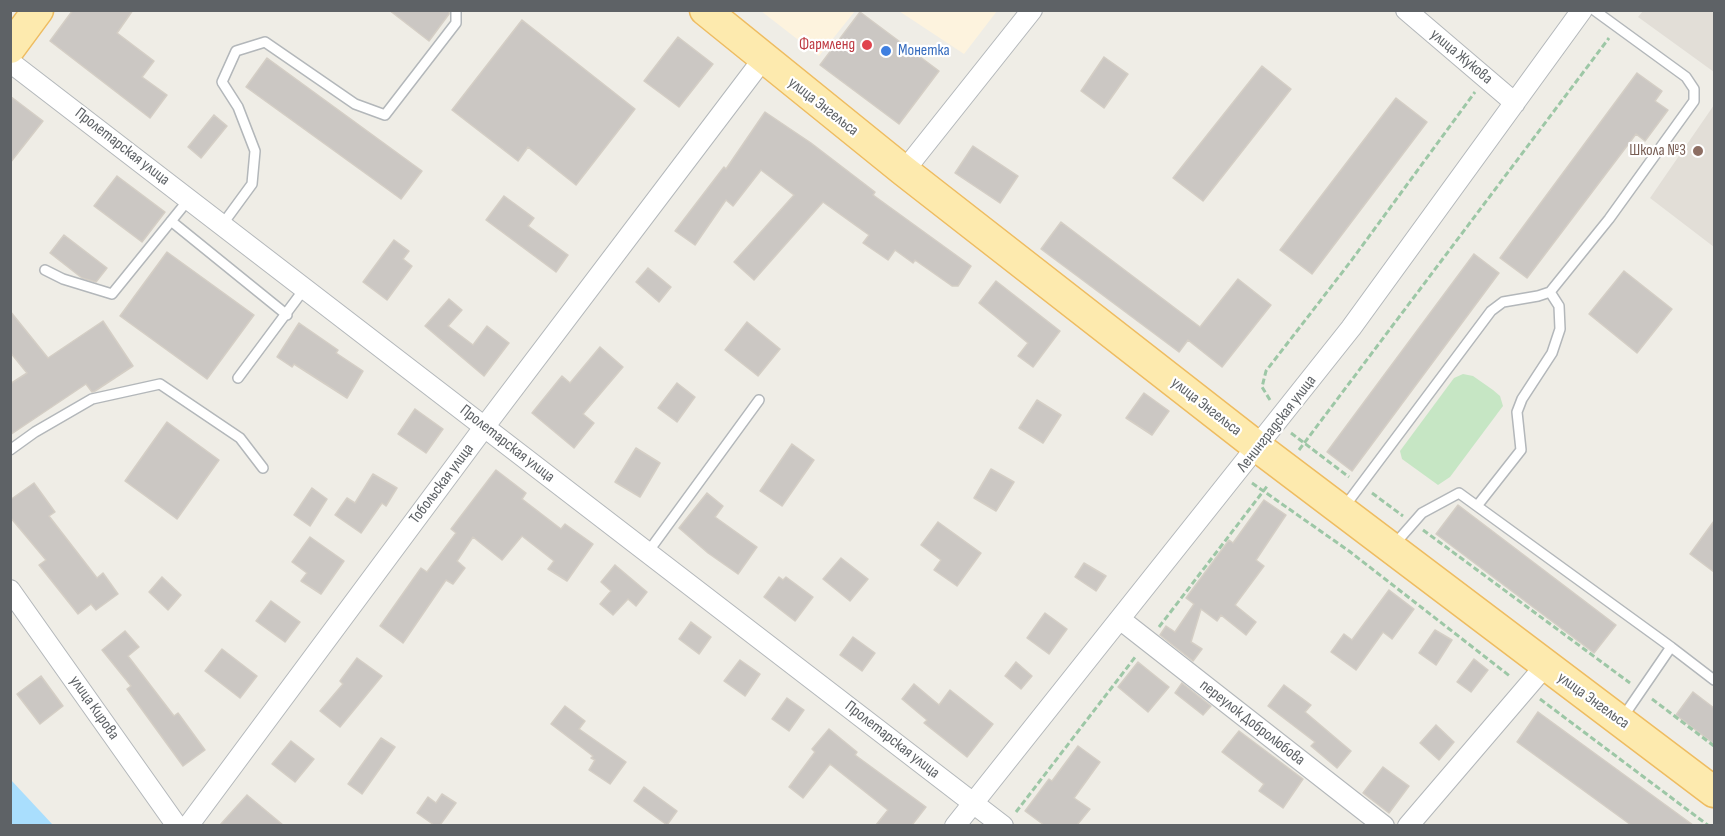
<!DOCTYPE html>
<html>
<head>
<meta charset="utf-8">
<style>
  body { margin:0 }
  #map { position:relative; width:1725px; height:836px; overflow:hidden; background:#efede6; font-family:"Sofia Sans Condensed",sans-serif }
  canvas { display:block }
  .frame { position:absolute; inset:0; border:12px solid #5e6266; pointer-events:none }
</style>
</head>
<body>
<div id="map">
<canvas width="1725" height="836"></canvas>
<div class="frame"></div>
</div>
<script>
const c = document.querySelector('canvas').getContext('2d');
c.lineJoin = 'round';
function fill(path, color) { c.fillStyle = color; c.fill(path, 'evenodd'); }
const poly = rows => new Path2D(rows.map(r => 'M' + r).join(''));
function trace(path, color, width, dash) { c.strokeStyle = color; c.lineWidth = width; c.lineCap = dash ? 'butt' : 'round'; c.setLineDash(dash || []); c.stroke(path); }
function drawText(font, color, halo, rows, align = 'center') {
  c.font = font + ' "Sofia Sans Condensed",sans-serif'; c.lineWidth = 4.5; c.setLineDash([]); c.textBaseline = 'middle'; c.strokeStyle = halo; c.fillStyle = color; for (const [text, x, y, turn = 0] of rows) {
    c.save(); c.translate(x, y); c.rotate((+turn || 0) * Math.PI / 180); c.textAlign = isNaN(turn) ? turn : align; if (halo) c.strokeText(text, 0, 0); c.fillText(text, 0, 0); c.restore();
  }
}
const commercial = poly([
  [761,11,855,11,819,56],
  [899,11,997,11,964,54]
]);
const education = poly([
  [1643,11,1714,11,1714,72,1638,17],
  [1714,105,1714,247,1650,198]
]);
const green = poly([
  [1463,374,1473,376,1493,390,1500,396,1503,406,1450,477,1438,485,1402,459,1400,451,1454,378]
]);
const water = poly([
  [10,780,11,780,53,825,11,825]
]);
const building = poly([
  [73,10,133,10,117,33,154,61,142,77,167,95,150,118,50,41,73,10],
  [389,10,449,10,449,14,429,41,389,10],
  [860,12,939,71,899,124,820,65,860,12],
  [522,20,635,109,576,185,528,147,518,161,452,110,522,20],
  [678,37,713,64,679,107,644,81,678,37],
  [1104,57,1128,74,1104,108,1081,91,1104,57],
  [267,58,422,171,401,199,246,87,267,58],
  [1262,66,1291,89,1203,201,1173,178,1262,66],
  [1637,73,1662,91,1655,101,1668,110,1645,141,1636,134,1527,278,1500,258,1637,73],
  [10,96,43,121,10,163,10,96],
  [1396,98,1427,122,1312,274,1280,250,1396,98],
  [765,112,811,143,875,192,873,195,971,266,958,286,952,286,915,260,913,263,895,250,888,260,863,243,869,235,823,202,754,280,734,262,794,195,761,170,733,206,726,200,695,245,675,231,724,167,726,169,765,112],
  [214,115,227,126,201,158,188,147,214,115],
  [973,146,1018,176,1000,203,955,173,973,146],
  [117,176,165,212,142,242,94,206,117,176],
  [504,196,534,218,528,226,568,255,556,272,486,220,504,196],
  [1061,222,1200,327,1238,279,1271,305,1222,367,1188,340,1179,352,1041,249,1061,222],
  [64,235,107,268,96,282,82,278,50,253,64,235],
  [394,240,409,251,403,259,412,266,387,300,363,282,394,240],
  [167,252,254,315,207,379,120,316,167,252],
  [1474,254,1499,273,1352,471,1327,452,1474,254],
  [648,268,671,287,659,302,636,282,648,268],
  [1624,271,1672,309,1637,353,1589,314,1624,271],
  [996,281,1060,331,1033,367,1018,356,1028,343,979,303,996,281],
  [449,299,462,310,448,326,473,345,487,326,509,343,484,376,425,326,449,299],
  [10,311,48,358,103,321,133,366,95,391,92,392,86,384,10,435,10,384,27,373,10,352,10,311],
  [747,322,780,349,758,376,725,350,747,322],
  [299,323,338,350,336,353,363,371,347,398,294,364,292,367,277,357,299,323],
  [600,347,623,367,583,414,594,423,574,448,532,413,562,376,570,383,600,347],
  [677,383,695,397,677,422,658,408,677,383],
  [1144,393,1169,411,1152,435,1126,418,1144,393],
  [1037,400,1061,415,1043,443,1019,428,1037,400],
  [415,409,443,429,426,453,398,434,415,409],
  [167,422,219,460,177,519,125,481,167,422],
  [792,444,814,460,782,506,760,491,792,444],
  [636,448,660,463,640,497,615,482,636,448],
  [991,469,1014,482,996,511,974,498,991,469],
  [496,470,526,493,522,499,561,529,565,524,593,544,567,581,548,569,554,561,522,536,502,560,473,537,457,561,465,568,453,584,446,580,403,643,380,626,421,568,427,572,456,533,451,529,496,470],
  [373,474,397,488,386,506,382,503,361,533,335,515,347,498,355,503,373,474],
  [34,483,55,512,49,516,97,578,103,573,118,594,96,610,91,604,78,614,39,565,46,560,10,517,10,500,34,483],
  [312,488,327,499,310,526,294,515,312,488],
  [707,493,723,506,715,517,757,547,738,574,708,553,679,528,707,493],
  [1264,500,1286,515,1256,560,1264,566,1235,605,1256,622,1246,635,1221,615,1217,621,1201,609,1191,642,1202,649,1193,661,1160,635,1166,626,1175,632,1194,604,1186,598,1229,540,1233,543,1264,500],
  [1458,505,1616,625,1594,653,1436,534,1458,505],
  [1714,521,1714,572,1690,554,1714,521],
  [938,522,981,553,957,586,934,570,941,560,921,545,938,522],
  [310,537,344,561,321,594,301,581,307,573,292,562,310,537],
  [841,558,868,579,850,601,823,579,841,558],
  [1084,563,1106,576,1096,591,1075,577,1084,563],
  [615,565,647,592,636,606,628,599,613,615,600,604,611,591,601,582,615,565],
  [162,577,181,595,168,610,149,592,162,577],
  [779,577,783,580,786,577,813,597,795,621,764,597,779,577],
  [1389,590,1414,609,1392,639,1383,632,1356,670,1331,652,1344,634,1352,640,1389,590],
  [271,601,300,622,285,642,256,621,271,601],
  [1045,613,1067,629,1049,654,1027,638,1045,613],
  [691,622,711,637,699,654,679,639,691,622],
  [1435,630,1452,640,1436,665,1419,653,1435,630],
  [125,631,139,647,128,656,174,716,178,713,205,750,183,766,127,689,131,686,102,650,125,631],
  [853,637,875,653,862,671,840,655,853,637],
  [222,649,257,676,240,698,205,671,222,649],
  [357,658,382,676,340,727,320,711,343,684,340,681,357,658],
  [1474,659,1488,670,1471,692,1457,682,1474,659],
  [740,660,760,674,745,696,724,681,740,660],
  [1016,662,1032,676,1021,689,1005,676,1016,662],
  [1138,662,1169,687,1148,712,1118,687,1138,662],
  [41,676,63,706,40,724,17,694,41,676],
  [1182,683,1211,706,1203,715,1175,693,1182,683],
  [914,684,939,705,950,690,993,724,967,757,924,723,927,720,902,699,914,684],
  [1284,685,1311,705,1305,712,1351,751,1337,768,1311,746,1315,742,1268,706,1284,685],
  [1693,692,1714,708,1714,744,1676,715,1693,692],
  [787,698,804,710,789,731,772,719,787,698],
  [565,706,585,721,579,729,626,762,610,784,589,770,595,760,591,758,593,756,551,724,565,706],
  [1538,712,1693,825,1631,825,1517,742,1538,712],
  [1436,725,1454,742,1439,760,1420,743,1436,725],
  [829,729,857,752,855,755,926,807,912,825,876,825,888,810,830,764,803,798,789,787,815,752,812,749,829,729],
  [1239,731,1303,779,1283,808,1259,791,1264,784,1222,752,1239,731],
  [381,738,395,747,362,794,348,784,381,738],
  [291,741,314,759,295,782,272,764,291,741],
  [1078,746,1100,762,1074,798,1090,809,1077,825,1044,825,1025,811,1049,779,1052,781,1078,746],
  [1383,767,1409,786,1389,813,1363,793,1383,767],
  [644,787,677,811,667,825,634,801,644,787],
  [442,794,456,803,440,825,434,825,417,813,428,797,436,803,442,794],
  [247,795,283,825,220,825,247,795]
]);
const path = poly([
  [1270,400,1262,387,1266,371,1351,261,1475,92],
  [1291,433,1349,477],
  [1299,450,1609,38],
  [1252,483,1349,551,1511,677],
  [1372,493,1403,516],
  [1423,530,1630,683],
  [1159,627,1268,485],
  [1540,699,1709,826],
  [1652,699,1714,746],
  [1016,812,1136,656]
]);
const lane = poly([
  [171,221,287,315],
  [222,225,252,184,255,151,238,107,222,82,236,51,265,42,355,104,385,115,456,23,456,10],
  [45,270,63,279,112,294,189,199],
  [238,378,305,288],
  [10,450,35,432,92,399,160,384,240,438,263,468],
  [1345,506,1491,311,1503,302,1538,296,1550,292,1609,219,1694,101,1694,89,1686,77,1594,10],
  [1477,506,1521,450,1517,412,1522,399,1552,353,1560,329,1559,306,1550,292],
  [1393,546,1422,513,1459,493,1671,647,1623,717],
  [648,552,759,400],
  [1671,647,1714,680]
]);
const street = poly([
  [1406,10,1515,103],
  [10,62,1003,826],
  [904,171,1032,10],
  [10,590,177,826],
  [1121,620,1384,826],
  [188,826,485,426,763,59],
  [955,826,1351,328,1582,10],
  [1408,826,1545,666]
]);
const primary = poly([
  [705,10,904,171,1259,448,1714,792],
  [10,48,38,10]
]);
const markers = [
  [867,45,6,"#e0444e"],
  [886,51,6,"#3f7fe0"],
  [1698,151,6,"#8d6e63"]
];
const healthNames = [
  ["Фармленд",855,45]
];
const shopNames = [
  ["Монетка",898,51]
];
const streetNames = [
  ["улица Жукова",1461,57,40],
  ["улица Энгельса",823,107,38],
  ["Пролетарская улица",122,147,38],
  ["улица Энгельса",1206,407,38],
  ["Ленинградская улица",1277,424,-52],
  ["Пролетарская улица",507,444,38],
  ["Тобольская улица",442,484,-53],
  ["улица Энгельса",1593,701,36],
  ["улица Кирова",94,708,55],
  ["переулок Добролюбова",1252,723,38],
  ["Пролетарская улица",892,740,38]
];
const educationNames = [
  ["Школа №3",1686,151]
];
fill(commercial, '#fdf3de');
fill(education, '#e2ded7');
fill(green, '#c6e6c4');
fill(water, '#a9defd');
fill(building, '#cbc7c3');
trace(building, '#d4cec5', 1.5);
trace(lane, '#b3b7ba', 12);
trace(street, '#b3b7ba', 22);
trace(primary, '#eebc61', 33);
trace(path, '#9dc7a6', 3, [6, 3]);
trace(lane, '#fff', 9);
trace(street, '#fff', 20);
trace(primary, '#fdeaae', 30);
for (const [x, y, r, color] of markers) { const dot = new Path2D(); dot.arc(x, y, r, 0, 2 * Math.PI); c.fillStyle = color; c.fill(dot); trace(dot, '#fff', 2); }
drawText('16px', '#be3a42', '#fff', healthNames, 'right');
drawText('16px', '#366cbe', '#fff', shopNames, 'left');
drawText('16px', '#5e6266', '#fff', streetNames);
drawText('16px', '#785e54', '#fff', educationNames, 'right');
</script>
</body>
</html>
